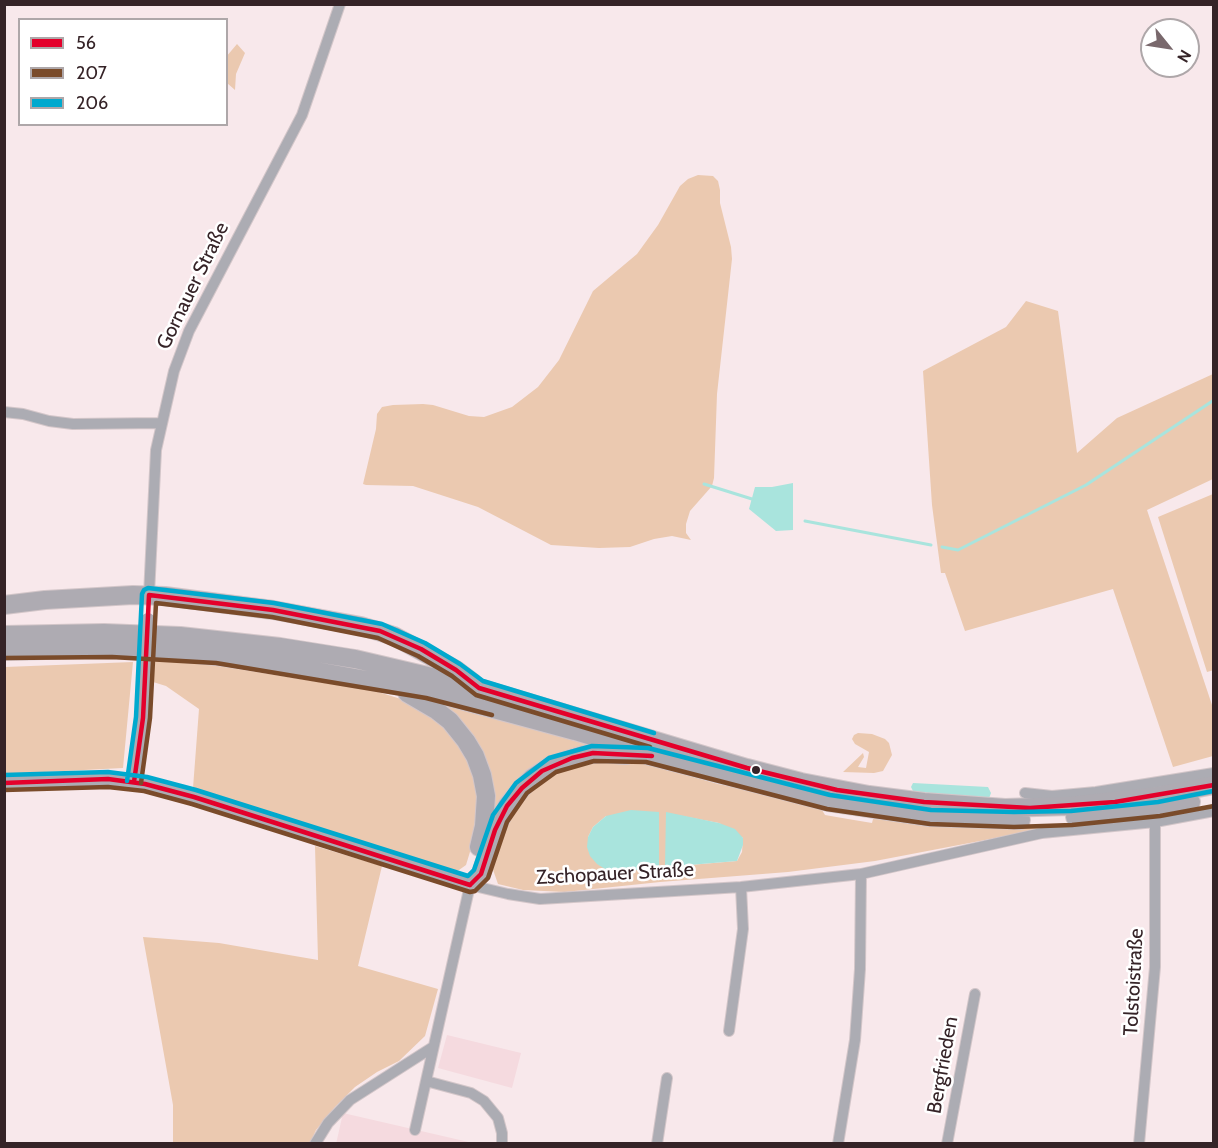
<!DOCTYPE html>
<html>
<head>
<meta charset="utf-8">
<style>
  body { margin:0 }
  #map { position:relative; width:1218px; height:1148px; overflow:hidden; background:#f8e8eb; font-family:Cabin,sans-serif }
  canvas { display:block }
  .frame { position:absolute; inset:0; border:6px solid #352327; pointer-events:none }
  .legend { position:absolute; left:18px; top:18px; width:210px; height:108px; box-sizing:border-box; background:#fff; border:2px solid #aea7a9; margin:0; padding:8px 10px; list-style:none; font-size:18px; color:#352327 }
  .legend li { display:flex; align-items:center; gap:12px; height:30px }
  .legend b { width:30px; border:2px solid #aea7a9 }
  .north { position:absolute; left:1140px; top:18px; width:60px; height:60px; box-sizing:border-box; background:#fff; border:2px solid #aea7a9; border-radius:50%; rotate:120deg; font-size:16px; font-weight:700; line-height:24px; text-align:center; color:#352327 }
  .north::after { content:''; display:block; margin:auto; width:21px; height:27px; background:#79686c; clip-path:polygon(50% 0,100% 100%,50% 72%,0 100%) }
</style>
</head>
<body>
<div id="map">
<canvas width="1218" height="1148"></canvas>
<div class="frame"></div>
<ul class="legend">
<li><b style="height:8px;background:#e4002b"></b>56</li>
<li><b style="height:8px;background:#7a4b2a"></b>207</li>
<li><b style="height:8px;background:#00a9ce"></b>206</li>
</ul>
<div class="north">N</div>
</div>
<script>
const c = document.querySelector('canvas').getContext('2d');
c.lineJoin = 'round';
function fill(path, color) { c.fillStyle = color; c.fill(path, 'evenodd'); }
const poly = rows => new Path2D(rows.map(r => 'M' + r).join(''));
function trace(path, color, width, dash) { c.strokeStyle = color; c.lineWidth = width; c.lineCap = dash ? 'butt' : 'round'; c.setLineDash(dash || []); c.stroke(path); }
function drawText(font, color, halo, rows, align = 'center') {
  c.font = font + ' Cabin,sans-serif'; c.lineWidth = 5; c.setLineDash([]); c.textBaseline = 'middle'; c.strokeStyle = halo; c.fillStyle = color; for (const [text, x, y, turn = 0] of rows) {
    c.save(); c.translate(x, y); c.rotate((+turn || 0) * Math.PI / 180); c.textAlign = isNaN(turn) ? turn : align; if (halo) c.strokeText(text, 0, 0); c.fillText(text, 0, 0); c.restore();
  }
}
const built = poly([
  [447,1035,521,1053,512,1088,438,1068],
  [343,1113,473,1143,336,1144]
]);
const green = poly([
  [237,44,245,53,236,74,235,90,227,83,226,57],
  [698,175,713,176,718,181,720,190,720,203,731,247,732,259,717,394,714,478,712,486,690,511,686,524,686,533,691,540,672,536,654,539,630,547,599,548,551,545,478,507,413,486,366,485,363,484,376,429,377,414,382,407,393,405,423,404,433,405,469,416,484,417,512,407,538,387,559,360,593,291,637,254,658,225,680,186,688,179],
  [1026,301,1058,311,1077,453,1117,418,1213,374,1213,479,1147,510,1213,708,1213,756,1173,767,1113,589,965,631,945,573,941,573,932,505,923,371,1006,327],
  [1213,494,1214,670,1207,672,1158,517],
  [154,660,206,664,375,691,414,703,456,737,471,766,479,801,476,832,466,865,459,870,451,871,193,788,199,709,166,686,153,682],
  [133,662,123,768,5,774,5,667],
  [435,702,597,747,583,749,492,820,491,796],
  [858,733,872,734,885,739,889,743,892,755,883,771,874,773,843,772,863,753,864,757,858,767,866,768,869,752,855,744,852,739,854,735],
  [633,760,718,784,775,795,822,810,825,815,848,819,872,823,873,819,1009,826,1047,825,1048,828,875,861,788,872,660,882,565,892,523,890,498,884,491,864,505,822,533,785,572,764],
  [666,813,719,823,743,838,742,852,737,861,666,867],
  [606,816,659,867,616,872,588,837,593,827],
  [315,846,382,866,358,966,438,989,425,1036,399,1061,377,1072,355,1087,335,1107,316,1130,310,1143,173,1143,173,1105,143,937,219,943,318,960]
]);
const water = poly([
  [793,483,793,530,776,531,749,509,755,487,772,487],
  [913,783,988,787,991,793,988,801,913,791,911,787],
  [631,810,659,812,659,867,630,871,616,872,605,869,597,864,590,856,587,847,588,837,593,827,606,816],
  [666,812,719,823,735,829,743,838,743,845,737,861,665,867]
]);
const stream = poly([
  [704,484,752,499],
  [805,521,931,545],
  [942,547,958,550,1086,485,1214,400]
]);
const minor = poly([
  [4,412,23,414,49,421,73,424,160,423],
  [149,595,156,450,174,371,189,331,302,115,340,4],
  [1025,793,1052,796,1096,792,1214,773],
  [729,1031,743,929,741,887],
  [415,1130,426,1081],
  [315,1144,328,1123,350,1100,433,1047],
  [502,1144,502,1133,498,1118,484,1101,471,1093,426,1081,470,885,508,894,540,899,741,887,861,874,1042,833,1155,822,1214,811],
  [657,1144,667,1078],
  [838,1144,855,1040,860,969,861,874],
  [947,1144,975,994],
  [1139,1144,1155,967,1155,822]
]);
const tertiary = poly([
  [134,782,141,737,146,666],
  [4,783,108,779,145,784,194,797,470,885]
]);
const trunk = poly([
  [4,605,45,600,133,595,165,596,273,610,361,626,394,636,456,670,473,683],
  [4,635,104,633,180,636,280,647,355,659,479,688,747,768,801,782,869,795,924,802,1005,808,1069,806,1157,796,1214,785],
  [4,651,87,649,155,650,217,656,277,664,428,691,575,731,624,746,647,755,829,802,930,817,1021,820],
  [407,693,436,710,450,721,466,741,475,756,482,775,486,796,484,826,479,847],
  [1075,817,1115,815,1191,802],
  [470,885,481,874,495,830,507,806,522,788,532,778,552,765,583,755,602,753,626,755]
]);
const tertiaryBridge = poly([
  [146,666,148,620]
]);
const bus1 = poly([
  [149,595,273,610,380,631,421,649,456,670,479,688,747,768,837,790,924,802,1030,808,1115,802,1214,785],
  [134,782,143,718,149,595],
  [4,783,108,779,145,784,194,797,470,885],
  [470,885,481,874,495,830,507,806,522,788,542,771,572,758,593,753,652,756]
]);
const bus2 = poly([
  [4,658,112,657,216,663,426,698,492,715],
  [141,783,150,718,156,603,272,617,378,638,418,656,452,676,476,695,650,747],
  [4,790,108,787,144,791,192,804,470,892,475,891,488,878,507,822,527,793,556,772,594,761,646,762,827,809,930,824,1014,827,1072,825,1160,816,1214,806]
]);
const bus3 = poly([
  [4,775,108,772,147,777,196,790,468,876,474,870,493,815,516,783,549,758,592,746,648,748,830,795,931,810,1014,812,1071,811,1158,802,1213,791],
  [127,781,136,717,142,594,144,590,148,588,274,603,382,624,425,643,460,664,483,681,654,733]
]);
const markers = [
  [756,770,5,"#352327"]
];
const streetNames = [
  ["Gornauer Straße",193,286,-64],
  ["Zschopauer Straße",615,874,-3],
  ["Tolstoistraße",1134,982,-87],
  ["Bergfrieden",943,1065,-80]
];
fill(built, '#f5dadf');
fill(green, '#ebc9b0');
fill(water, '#a9e4dd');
trace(stream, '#a9e4dd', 3);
trace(minor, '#d3c6c9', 12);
trace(tertiary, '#d3c6c9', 15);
trace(trunk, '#d3c6c9', 20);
trace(minor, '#acacb3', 10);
trace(tertiary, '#acacb3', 14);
trace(trunk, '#aeabb2', 18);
trace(tertiaryBridge, '#d3c6c9', 15, []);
trace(tertiaryBridge, '#acacb3', 14);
trace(bus1, '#e4002b', 4.5);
trace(bus2, '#7a4b2a', 4.5);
trace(bus3, '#00a9ce', 4.5);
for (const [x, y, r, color] of markers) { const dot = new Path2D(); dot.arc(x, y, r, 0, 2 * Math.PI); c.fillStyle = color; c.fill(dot); trace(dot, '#fff', 2); }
drawText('20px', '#352327', '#fff', streetNames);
</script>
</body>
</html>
